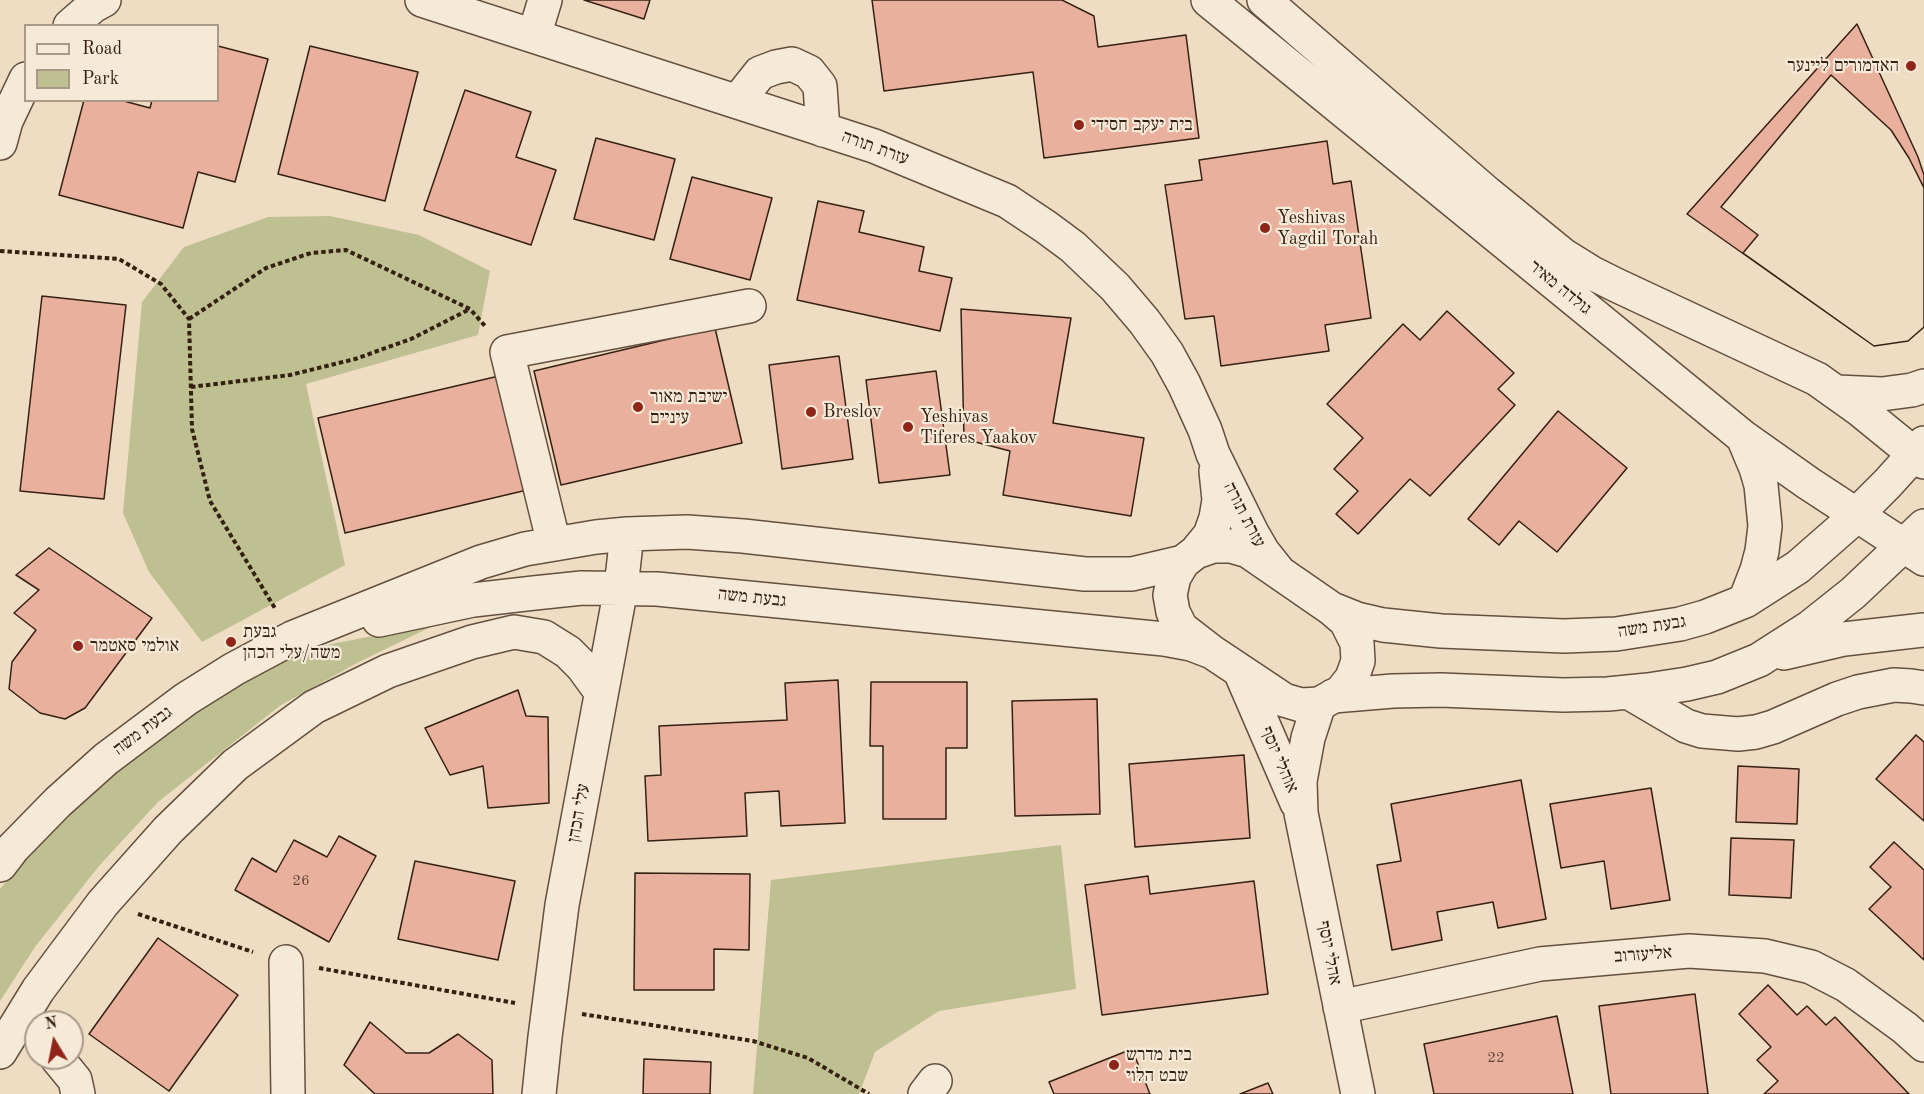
<!DOCTYPE html>
<html>
<head>
<meta charset="utf-8">
<style>
  body { margin:0 }
  #map { position:relative; width:1924px; height:1094px; overflow:hidden; background:#efddc3; font-family:"Old Standard TT",serif }
  canvas { display:block }
  .legend { position:absolute; left:24px; top:24px; width:195px; height:78px; box-sizing:border-box; background:#f5e9d8; border:2px solid #a89989; margin:0; padding:8px 10px; list-style:none; font-size:18px; color:#352112 }
  .legend li { display:flex; align-items:center; gap:12px; height:30px }
  .legend b { width:30px; border:2px solid #a89989 }
  .north { position:absolute; left:24px; top:1010px; width:60px; height:60px; box-sizing:border-box; background:#f5e9d8; border:2px solid #a89989; border-radius:50%; rotate:350deg; font-size:16px; font-weight:700; line-height:24px; text-align:center; color:#352112 }
  .north::after { content:''; display:block; margin:auto; width:21px; height:27px; background:#8f2418; clip-path:polygon(50% 0,100% 100%,50% 72%,0 100%) }
</style>
</head>
<body>
<div id="map">
<canvas width="1924" height="1094"></canvas>
<ul class="legend">
<li><b style="height:8px;background:#f5e9d8"></b>Road</li>
<li><b style="height:16px;background:#bec091"></b>Park</li>
</ul>
<div class="north">N</div>
</div>
<script>
const c = document.querySelector('canvas').getContext('2d');
c.lineJoin = 'round';
function fill(path, color) { c.fillStyle = color; c.fill(path, 'evenodd'); }
const poly = rows => new Path2D(rows.map(r => 'M' + r).join(''));
function trace(path, color, width, dash) { c.strokeStyle = color; c.lineWidth = width; c.lineCap = dash ? 'butt' : 'round'; c.setLineDash(dash || []); c.stroke(path); }
function drawText(font, color, halo, rows, align = 'center') {
  c.font = font + ' "Old Standard TT","Frank Ruhl Libre",serif'; c.lineWidth = 4.5; c.setLineDash([]); c.textBaseline = 'middle'; c.strokeStyle = halo; c.fillStyle = color; for (const [text, x, y, turn = 0] of rows) {
    c.save(); c.translate(x, y); c.rotate((+turn || 0) * Math.PI / 180); c.textAlign = isNaN(turn) ? turn : align; if (halo) c.strokeText(text, 0, 0); c.fillText(text, 0, 0); c.restore();
  }
}
const green = poly([
  [330,216,419,235,490,271,478,335,306,384,345,565,202,642,149,572,123,513,142,302,184,247,268,217],
  [439,623,359,662,281,705,158,802,99,866,35,947,0,1001,0,889,63,816,155,738,237,686,311,648],
  [1061,845,1076,989,939,1011,875,1052,859,1094,753,1094,771,880]
]);
const building = poly([
  [584,0,650,0,644,19,584,0],
  [872,0,1062,0,1094,16,1098,47,1186,35,1199,138,1044,158,1033,72,884,91,872,0],
  [1857,24,1918,157,1924,175,1924,327,1908,341,1874,346,1687,214,1857,24],
  [218,46,268,59,235,182,198,172,183,228,59,195,84,100,120,100,150,108,152,100,218,100,218,46],
  [310,46,418,72,385,201,278,174,310,46],
  [1831,75,1891,130,1909,158,1924,188,1924,327,1908,341,1874,346,1743,253,1758,235,1721,207,1831,75],
  [465,90,531,112,516,157,556,170,531,245,424,210,465,90],
  [596,138,675,159,654,240,574,219,596,138],
  [1327,141,1333,184,1351,181,1371,318,1325,325,1329,351,1221,366,1214,316,1185,319,1165,185,1202,180,1199,160,1327,141],
  [692,177,772,198,750,280,670,259,692,177],
  [818,201,864,211,859,232,924,247,919,271,952,278,940,331,797,300,818,201],
  [42,296,126,305,104,499,20,491,42,296],
  [961,309,1071,318,1053,423,1144,438,1131,516,1003,495,1010,451,964,439,961,309],
  [1447,311,1514,373,1498,389,1515,405,1430,496,1410,479,1358,534,1336,514,1358,491,1334,469,1363,438,1327,404,1403,324,1420,340,1447,311],
  [715,328,742,443,561,485,534,371,715,328],
  [839,356,853,459,782,469,769,365,839,356],
  [936,371,950,475,879,483,866,380,936,371],
  [499,376,527,490,345,533,318,418,499,376],
  [1558,411,1627,468,1557,552,1519,521,1499,545,1468,519,1558,411],
  [49,548,152,618,85,708,65,719,40,713,9,689,12,662,36,630,14,613,39,590,16,575,49,548],
  [838,680,845,823,781,826,779,791,745,793,747,836,648,841,645,776,661,775,659,726,787,720,785,683,838,680],
  [871,682,967,682,967,748,946,748,946,819,883,819,883,746,870,746,871,682],
  [518,690,526,716,548,717,549,803,488,808,483,766,450,775,425,728,518,690],
  [1097,699,1100,814,1015,816,1012,701,1097,699],
  [1916,735,1924,742,1924,821,1876,779,1916,735],
  [1244,755,1250,838,1135,847,1129,764,1244,755],
  [1738,766,1799,769,1797,824,1736,822,1738,766],
  [1521,780,1546,919,1498,928,1493,902,1437,912,1442,940,1392,950,1377,865,1401,861,1391,804,1521,780],
  [1651,788,1670,900,1611,909,1604,861,1561,868,1550,804,1651,788],
  [339,836,376,856,329,942,235,890,252,858,276,872,294,840,327,857,339,836],
  [1731,838,1794,840,1791,898,1729,895,1731,838],
  [1894,842,1924,870,1924,960,1869,909,1891,887,1870,867,1894,842],
  [415,861,515,881,498,960,398,939,415,861],
  [635,873,750,874,749,950,714,949,714,990,634,990,635,873],
  [1148,876,1150,894,1254,881,1268,994,1102,1015,1085,885,1148,876],
  [158,938,238,995,169,1091,89,1034,158,938],
  [1768,985,1797,1015,1807,1006,1826,1025,1835,1017,1909,1094,1764,1094,1778,1081,1757,1060,1771,1047,1739,1014,1768,985],
  [1695,994,1708,1094,1611,1094,1599,1006,1695,994],
  [1557,1016,1573,1094,1434,1094,1424,1044,1557,1016],
  [370,1022,406,1053,429,1053,458,1034,492,1060,493,1094,375,1094,344,1065,370,1022],
  [1132,1049,1150,1094,1054,1094,1049,1082,1132,1049],
  [644,1059,711,1062,710,1094,643,1094,644,1059],
  [1268,1083,1273,1094,1240,1094,1268,1083]
]);
const path = poly([
  [0,251,119,259,161,284,189,319,192,429,210,501,276,610],
  [189,319,266,268,311,253,346,250,470,309,485,326],
  [191,387,290,375,355,359,411,339,470,309],
  [138,914,253,952],
  [319,968,515,1003],
  [582,1014,753,1041,808,1058,869,1094]
]);
const minor = poly([
  [422,0,874,146,1007,201,1046,227,1073,247,1115,287,1144,321,1167,353,1184,384,1205,430,1213,454,1252,533,1263,552,1279,572],
  [1208,0,1743,437,1808,483,1924,559],
  [1264,0,1487,193,1563,255,1592,273,1616,285,1817,379,1859,409,1924,462],
  [70,26,93,6,104,0],
  [534,36,545,0],
  [737,102,760,73,776,67,792,64,809,72,820,86,823,130],
  [0,143,6,121,26,79],
  [1837,392,1882,394,1912,390,1924,386],
  [1743,437,1756,468,1761,485,1765,526,1762,551,1757,570,1745,601],
  [554,544,507,352,749,306],
  [1213,546,1231,546,1248,551,1332,609,1346,621,1357,643,1358,661,1352,678,1341,692,1319,704,1301,705,1284,700,1212,652,1181,628,1173,612,1170,595,1174,577,1183,562,1196,552,1213,546],
  [1196,552,1210,535,1216,518,1219,500,1216,471],
  [1332,609,1357,619,1383,625,1441,631,1564,636,1616,634,1680,624,1705,617,1745,601,1798,567,1846,525,1888,483,1924,443],
  [379,620,473,600,534,593,582,588,657,589,1164,639,1191,644,1212,652],
  [1784,653,1844,639,1924,630],
  [1240,671,1297,803],
  [1628,692,1686,726,1702,731,1738,734,1756,732,1773,727,1837,699,1858,692,1894,685,1911,686,1924,688],
  [1333,696,1393,691,1441,690,1563,695,1608,694,1648,690,1687,684,1717,677,1759,660,1809,628,1853,593,1924,526],
  [1319,704,1308,738,1300,781,1301,813,1358,1094],
  [0,865,13,848,58,802,106,759,186,699,234,669,292,638,481,562,525,549,596,537,627,534,687,532,743,536,1085,574,1132,574,1183,562],
  [286,962,288,1094],
  [1340,1007,1540,964,1689,951,1765,956,1811,967,1846,985,1905,1028,1924,1045],
  [0,1052,38,990,103,903,168,830,235,765,314,707,388,671,472,642,514,632,544,637,568,652,582,666,601,692],
  [57,1058,75,1080,78,1094],
  [539,1094,545,1037,562,905,621,588,627,534],
  [925,1094,935,1081]
]);
const markers = [
  [1911,66,6,"#8f2418"],
  [1079,125,6,"#8f2418"],
  [1265,228,6,"#8f2418"],
  [638,407,6,"#8f2418"],
  [811,412,6,"#8f2418"],
  [908,427,6,"#8f2418"],
  [231,642,6,"#8f2418"],
  [78,646,6,"#8f2418"],
  [1114,1065,6,"#8f2418"]
];
const numberNames = [
  ["26",301,881],
  ["22",1496,1058]
];
const poiNames = [
  ["האדמורים ליינער",1899,66,"right"],
  ["בית יעקב חסידי",1091,125],
  ["Yeshivas",1277,218],
  ["Yagdil Torah",1277,239],
  ["ישיבת מאור",650,397],
  ["עיניים",650,418],
  ["Breslov",823,412],
  ["Yeshivas",920,417],
  ["Tiferes Yaakov",920,438],
  ["גבעת",243,632],
  ["משה/עלי הכהן",243,653],
  ["אולמי סאטמר",90,646],
  ["בית מדרש",1126,1055],
  ["שבט הלוי",1126,1076]
];
const streetNames = [
  ["עזרת תורה",875,148,20],
  ["גולדה מאיר",1560,288,39],
  ["עזרת תורה",1244,515,63],
  ["גבעת משה",752,598,6],
  ["גבעת משה",1652,627,-9],
  ["גבעת משה",143,731,-37],
  ["אוהלי יוסף",1279,760,67],
  ["עלי הכהן",579,813,-80],
  ["אהלי יוסף",1329,953,79],
  ["אליעזרוב",1643,955,-4]
];
fill(green, '#bec091');
fill(building, '#e9b09e');
trace(building, '#352112', 1.5);
trace(minor, '#64503e', 36);
trace(path, '#352112', 4, [4.5, 3]);
trace(minor, '#f5e9d8', 33);
for (const [x, y, r, color] of markers) { const dot = new Path2D(); dot.arc(x, y, r, 0, 2 * Math.PI); c.fillStyle = color; c.fill(dot); trace(dot, '#f5e9d8', 2); }
drawText('15px', '#624535', null, numberNames);
drawText('18px', '#352112', '#f5e9d8', poiNames, 'left');
drawText('18px', '#352112', '#f5e9d8', streetNames);
</script>
</body>
</html>
